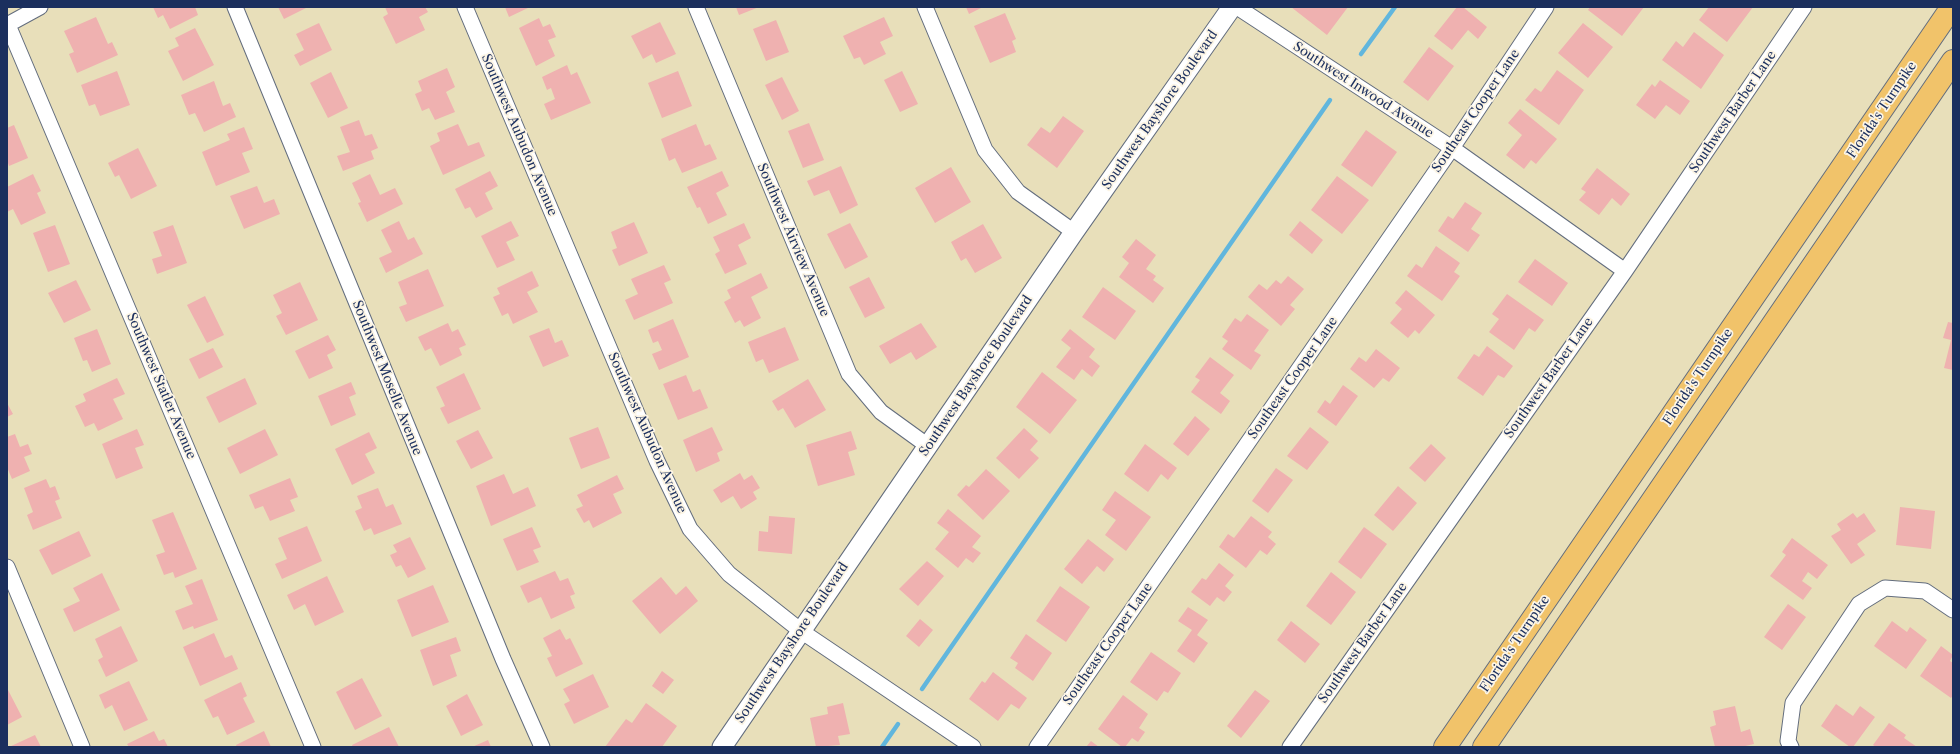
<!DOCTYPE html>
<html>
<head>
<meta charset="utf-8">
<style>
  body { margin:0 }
  #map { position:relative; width:1960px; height:754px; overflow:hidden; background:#e8dfba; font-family:"Libre Caslon Text",serif }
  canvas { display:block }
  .frame { position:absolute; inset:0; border:8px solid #1b2f5e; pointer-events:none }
</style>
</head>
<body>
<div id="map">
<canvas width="1960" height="754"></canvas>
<div class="frame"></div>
</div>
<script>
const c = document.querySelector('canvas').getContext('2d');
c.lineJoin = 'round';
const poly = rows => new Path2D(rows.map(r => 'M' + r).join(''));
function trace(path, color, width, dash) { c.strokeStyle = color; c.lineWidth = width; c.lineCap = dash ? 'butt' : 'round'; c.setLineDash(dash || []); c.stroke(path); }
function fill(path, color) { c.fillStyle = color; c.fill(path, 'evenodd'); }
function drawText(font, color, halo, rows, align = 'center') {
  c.font = font + ' "Libre Caslon Text",serif'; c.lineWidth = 3.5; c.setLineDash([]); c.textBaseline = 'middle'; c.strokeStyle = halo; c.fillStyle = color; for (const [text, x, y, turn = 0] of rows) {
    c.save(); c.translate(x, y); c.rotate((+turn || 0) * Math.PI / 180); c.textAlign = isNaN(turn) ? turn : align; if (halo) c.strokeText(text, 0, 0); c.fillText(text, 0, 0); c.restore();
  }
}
const stream = poly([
  [1361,54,1395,7],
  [922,689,1330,100],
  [882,747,898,724]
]);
const building = poly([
  [153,7,195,7,198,15,170,29,163,15,158,18],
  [278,7,308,7,284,19],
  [385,7,425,7,428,12,419,17,425,30,396,44,383,17,388,14],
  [505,7,530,7,509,17],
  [736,7,759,7,739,15],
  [966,7,983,7,969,14],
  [1291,7,1348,7,1327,35],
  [1457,7,1463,7,1487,27,1478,39,1468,30,1452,50,1434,36],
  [1590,7,1644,7,1622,36,1588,10],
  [1709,7,1753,7,1727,42,1699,20],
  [1005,13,1016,39,1012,41,1016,52,990,63,974,26],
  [96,17,108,44,112,42,118,55,77,73,69,54,74,52,64,31],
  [884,17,893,36,880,42,886,54,864,65,860,57,854,59,843,36],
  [539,18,543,27,550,24,556,37,548,40,555,56,536,66,519,28],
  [776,20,789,52,766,61,753,29],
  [660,22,676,54,656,63,652,54,643,59,631,36],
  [319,23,332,50,300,66,294,55,304,50,296,34],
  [1583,23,1613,47,1588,78,1558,53],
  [195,28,214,65,183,81,168,51,179,46,175,38],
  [1694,32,1724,55,1701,89,1662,60,1676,41,1683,47],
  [1429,47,1454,66,1428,101,1403,82],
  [567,65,571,75,577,72,591,103,551,120,544,104,555,99,551,88,547,90,542,77],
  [447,68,455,87,446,92,455,112,435,120,429,108,422,111,415,94,422,91,418,81],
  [1557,70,1584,90,1559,125,1525,100,1535,88,1541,92],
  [117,71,130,105,100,116,95,104,89,106,81,85],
  [678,71,692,106,662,118,648,83],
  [902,71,918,104,900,112,884,80],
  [331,72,348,108,328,118,310,83],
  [782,77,799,111,782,120,765,85],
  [1660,80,1690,101,1680,115,1666,105,1655,119,1636,105,1652,84,1655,87],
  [214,81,223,106,230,103,236,117,204,132,195,113,189,115,181,95],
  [1520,109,1557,139,1536,164,1531,160,1524,169,1506,155,1522,135,1508,123],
  [1063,116,1084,131,1057,168,1027,145,1041,127,1050,133],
  [359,120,365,136,372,134,378,148,371,151,374,159,343,171,337,156,350,152,340,127],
  [809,123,824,160,803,168,788,131],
  [458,124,468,146,479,142,485,156,443,175,430,146,440,141,437,133],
  [696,124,705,146,710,144,717,159,682,173,675,158,669,161,661,139],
  [14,125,28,158,9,166,7,160,7,128],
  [244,127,253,149,242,153,250,172,216,186,202,152,230,140,227,134],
  [1366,130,1397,152,1372,187,1341,165],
  [138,148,157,186,131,199,119,175,115,177,108,163],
  [841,166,858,205,840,214,829,190,814,196,807,181],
  [951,167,971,202,935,223,915,188],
  [1597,168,1630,194,1621,206,1612,198,1599,215,1579,200,1586,192,1581,189],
  [490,171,498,186,485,193,493,209,476,218,470,207,465,209,455,189],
  [722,171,729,186,716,193,727,215,708,224,700,207,697,208,687,187],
  [33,174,41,191,37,193,46,213,21,225,13,209,7,212,7,187],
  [370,174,380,195,395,188,403,204,367,222,358,203,361,202,352,183],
  [1337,176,1369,200,1342,234,1311,210],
  [257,186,264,203,274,199,280,214,244,229,230,196],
  [1465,202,1482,213,1471,229,1480,235,1468,252,1438,231,1448,216,1453,219],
  [399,221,408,240,414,237,423,254,386,273,379,258,392,252,381,230],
  [511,221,519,236,506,242,515,260,497,268,481,236],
  [1300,221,1323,240,1312,254,1289,235],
  [634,222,648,253,619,266,612,250,617,248,611,232],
  [744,223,751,238,738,245,747,264,725,274,715,254,720,251,713,237],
  [850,223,868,257,845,269,827,234],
  [983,224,1002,258,975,273,966,258,961,261,951,242],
  [55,225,70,264,48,272,33,233],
  [173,225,187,263,157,274,152,259,162,256,153,232],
  [1136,239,1156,255,1146,269,1156,276,1153,280,1164,288,1153,303,1119,277,1129,263,1122,257],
  [1436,246,1460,263,1454,272,1460,276,1442,301,1407,276,1416,264,1422,268],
  [1535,259,1568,283,1552,306,1518,282],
  [664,265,671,280,664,283,673,303,634,320,625,300,638,294,631,279],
  [428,269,444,306,406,322,399,307,407,304,398,282],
  [532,271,539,286,527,292,538,312,513,324,508,313,502,316,493,297,500,294,497,288],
  [761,273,768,288,751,297,761,318,744,327,740,320,735,323,724,302,731,298,727,290],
  [1288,276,1304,289,1290,305,1295,309,1281,326,1248,297,1259,284,1267,290,1276,280,1281,284],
  [869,277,885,308,865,318,849,287],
  [76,280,91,310,64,323,48,293],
  [300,282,318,320,286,335,276,316,282,313,273,295],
  [1103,287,1136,311,1115,340,1082,317],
  [1406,290,1435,315,1419,334,1415,330,1408,338,1390,323,1402,309,1395,303],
  [1507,294,1544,320,1535,332,1529,328,1514,350,1489,332,1499,319,1492,314],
  [205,296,224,335,207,343,187,305],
  [1247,314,1269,330,1254,351,1261,355,1251,370,1222,349,1228,341,1222,337,1235,318,1241,322],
  [673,319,689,357,659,370,652,354,662,350,658,341,653,343,648,330],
  [1948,322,1953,323,1953,370,1944,368,1951,340,1943,338],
  [448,323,452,332,458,329,466,345,459,348,462,355,440,366,431,348,425,351,418,337],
  [921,323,937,347,916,360,911,352,890,364,879,346],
  [785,327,799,360,769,373,763,359,756,362,748,342],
  [549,328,555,343,562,340,569,356,543,367,529,336],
  [97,329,111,364,92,372,87,360,83,361,74,338],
  [1070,329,1095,349,1089,357,1100,366,1092,377,1082,369,1074,380,1056,367,1071,348,1061,340],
  [328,335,336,350,327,355,333,368,309,379,295,351],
  [1487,346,1513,366,1504,378,1498,375,1483,396,1457,378,1474,354,1479,357],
  [213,348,223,367,199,379,189,359],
  [1376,349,1400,368,1389,382,1383,378,1374,388,1350,369,1359,357,1366,362],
  [1210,357,1234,375,1220,393,1230,401,1221,414,1191,392,1200,380,1195,377],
  [1042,372,1077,400,1050,434,1016,407],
  [464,373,481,409,448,424,440,408,445,406,436,387],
  [686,375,693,392,700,389,708,408,678,420,663,384],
  [117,378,125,394,113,399,123,419,98,431,94,423,85,427,75,406,86,401,83,394],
  [245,378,257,404,219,423,206,397],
  [808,379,826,410,795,428,783,408,778,411,772,401],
  [351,382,356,394,349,397,356,415,331,426,318,396],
  [1343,385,1358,396,1336,426,1317,412,1325,400,1330,404],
  [7,403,13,414,7,417],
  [1195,416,1210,429,1188,456,1173,444],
  [598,427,610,458,581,469,569,438],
  [712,427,723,450,717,453,720,461,696,472,683,440],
  [1310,427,1329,442,1307,470,1287,456],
  [1024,428,1038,441,1030,450,1039,458,1019,479,996,458],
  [137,429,144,445,135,448,143,468,116,479,102,444],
  [265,429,278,455,240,474,227,448],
  [478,430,493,458,471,469,456,441],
  [851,431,857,449,848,452,855,475,818,486,806,445],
  [369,432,377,448,365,454,375,473,352,485,335,449],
  [15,434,20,447,28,444,32,454,24,457,30,471,12,479,7,467,7,437],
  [1145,444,1177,468,1168,480,1161,474,1148,492,1124,474],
  [1431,444,1446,458,1425,482,1409,468],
  [1276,468,1293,480,1268,513,1252,501],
  [986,469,1010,491,983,520,957,495,966,485,969,487],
  [740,473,744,480,752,475,760,488,753,492,757,499,741,509,733,496,721,503,713,490],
  [504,474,513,494,528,487,536,506,491,526,476,486],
  [617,475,624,489,613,494,622,513,593,528,589,520,584,523,576,509,583,506,577,495],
  [290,478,298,497,290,500,295,511,270,521,263,506,255,509,249,495],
  [46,479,50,488,55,486,60,499,55,501,62,518,33,530,27,515,33,512,24,488],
  [1398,486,1417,503,1393,531,1374,515],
  [378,488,386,507,393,504,402,524,374,535,371,528,364,531,355,511,362,508,357,496],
  [1115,491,1151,517,1126,551,1105,535,1116,520,1102,510],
  [1900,507,1935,511,1931,549,1896,545],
  [948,509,981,536,972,547,981,553,973,563,966,558,958,568,935,549,949,532,937,523],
  [173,512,197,569,175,578,173,572,164,575,156,555,165,552,152,520],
  [1853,513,1857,518,1864,513,1876,531,1857,544,1865,555,1851,564,1831,536,1841,530,1837,524],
  [769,516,795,518,792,554,758,551,759,531,768,532],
  [1251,516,1272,532,1268,537,1276,544,1267,555,1260,550,1246,568,1219,547,1228,534,1234,538],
  [307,526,322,561,282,579,275,564,287,559,278,538],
  [532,527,541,547,533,550,539,562,517,571,503,539],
  [1364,527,1387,544,1361,579,1338,562],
  [79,531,91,556,52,575,39,550],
  [410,537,426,569,408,578,401,565,396,567,390,555,397,552,393,545],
  [1792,538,1828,565,1817,579,1808,572,1802,581,1812,588,1803,600,1770,576,1786,555,1782,552],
  [1088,539,1114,559,1104,572,1097,566,1082,584,1064,569],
  [927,561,944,576,918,606,899,589],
  [1219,563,1234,575,1225,586,1232,592,1224,602,1217,597,1210,606,1191,592,1202,578,1206,580],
  [555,571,560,581,568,578,575,594,570,596,575,608,551,619,541,597,528,603,520,586],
  [1331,572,1356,592,1331,625,1306,606],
  [102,573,120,610,74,632,63,609,80,601,73,588],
  [327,576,344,612,315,626,305,604,294,610,287,595],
  [661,577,676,595,686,586,698,601,660,634,632,601],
  [202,579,218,620,194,629,193,626,183,630,175,611,193,604,185,586],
  [433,585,449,622,412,637,397,600],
  [1060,586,1090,607,1066,642,1036,621],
  [1788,604,1806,617,1782,650,1764,637],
  [1188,607,1208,620,1197,635,1208,643,1194,663,1177,651,1192,630,1178,621],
  [920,619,933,630,919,647,906,636],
  [1291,621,1320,644,1305,663,1277,640],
  [1892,621,1907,632,1910,627,1927,640,1906,669,1874,646],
  [121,626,138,661,106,677,98,660,103,657,95,639],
  [560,629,566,640,570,638,583,664,556,677,547,658,552,656,543,638],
  [214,633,225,658,232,655,238,669,200,686,183,647],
  [1026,634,1052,653,1033,681,1015,668,1018,663,1010,658],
  [456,637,461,651,450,655,457,676,433,686,420,650],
  [1941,646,1953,655,1950,661,1953,663,1953,695,1951,698,1920,676],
  [1151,652,1181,673,1168,693,1164,691,1157,701,1130,682],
  [662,671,674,680,663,694,652,686],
  [993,672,1027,698,1019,709,1011,704,998,721,969,699,982,681,985,683],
  [593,674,609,707,574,724,564,704,570,701,563,689],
  [362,678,382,716,355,730,336,692],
  [129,681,148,720,124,731,112,705,105,709,99,695],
  [241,682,247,696,243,698,255,722,227,735,218,716,213,718,204,700],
  [7,688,22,717,7,725],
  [1255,690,1270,701,1241,738,1227,726],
  [467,694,483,725,461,736,446,706],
  [1123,695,1148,714,1139,728,1145,732,1138,742,1132,738,1125,747,1122,747,1098,729],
  [646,703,677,726,662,747,605,747,626,719,632,723],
  [843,703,850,734,838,736,840,745,816,747,810,718,828,714,827,707],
  [1836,704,1853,716,1860,706,1875,717,1853,747,1850,747,1821,726],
  [1735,706,1741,732,1750,729,1754,744,1741,747,1715,747,1710,727,1716,725,1713,711],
  [1889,723,1906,735,1904,738,1917,747,1876,747,1873,745],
  [389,727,399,747,353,747,352,745],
  [154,731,159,741,164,739,168,747,129,747,127,744],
  [264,731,271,747,237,747,236,745],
  [35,735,41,747,9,747],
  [488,740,491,747,472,747],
  [1091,741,1099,747,1086,747]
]);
const minor = poly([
  [235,7,503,659,542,747],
  [465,7,657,461,690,529,729,574,801,631,973,747],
  [696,7,849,374,881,412,928,446],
  [925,7,985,150,1018,192,1074,232],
  [1237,7,1452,148,1625,271],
  [7,25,40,7],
  [8,25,313,747],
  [7,567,82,747],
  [1037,747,1452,148,1546,7],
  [1290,747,1625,271,1804,7],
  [1791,747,1788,741,1793,703,1859,604,1885,588,1925,591,1953,610]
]);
const tertiary = poly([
  [722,747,1074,232,1232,7]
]);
const motorway = poly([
  [1445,747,1952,7],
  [1484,747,1953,61]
]);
const streetNames = [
  ["Southwest Inwood Avenue",1363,90,33],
  ["Southwest Bayshore Boulevard",1160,110,-55],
  ["Florida's Turnpike",1882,110,-56],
  ["Southeast Cooper Lane",1476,111,-56],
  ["Southwest Barber Lane",1733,112,-56],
  ["Southwest Aubudon Avenue",519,135,67],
  ["Southwest Airview Avenue",793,240,67],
  ["Southwest Bayshore Boulevard",976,376,-56],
  ["Florida's Turnpike",1698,377,-56],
  ["Southwest Moselle Avenue",387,378,68],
  ["Southeast Cooper Lane",1293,378,-55],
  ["Southwest Barber Lane",1549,378,-55],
  ["Southwest Statler Avenue",161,386,67],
  ["Southwest Aubudon Avenue",647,433,66],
  ["Southwest Bayshore Boulevard",792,643,-56],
  ["Southwest Barber Lane",1363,643,-55],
  ["Southeast Cooper Lane",1108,644,-55],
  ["Florida's Turnpike",1515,644,-56]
];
trace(stream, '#61b6dd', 4.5);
fill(building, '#efb1b0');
trace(minor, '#636d7e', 17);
trace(tertiary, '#636d7e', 21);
trace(motorway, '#636d7e', 24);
trace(minor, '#fff', 15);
trace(tertiary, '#fff', 19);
trace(motorway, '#f1c36a', 22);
drawText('13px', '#1b2f5e', '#fcf5e5', streetNames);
</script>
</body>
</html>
